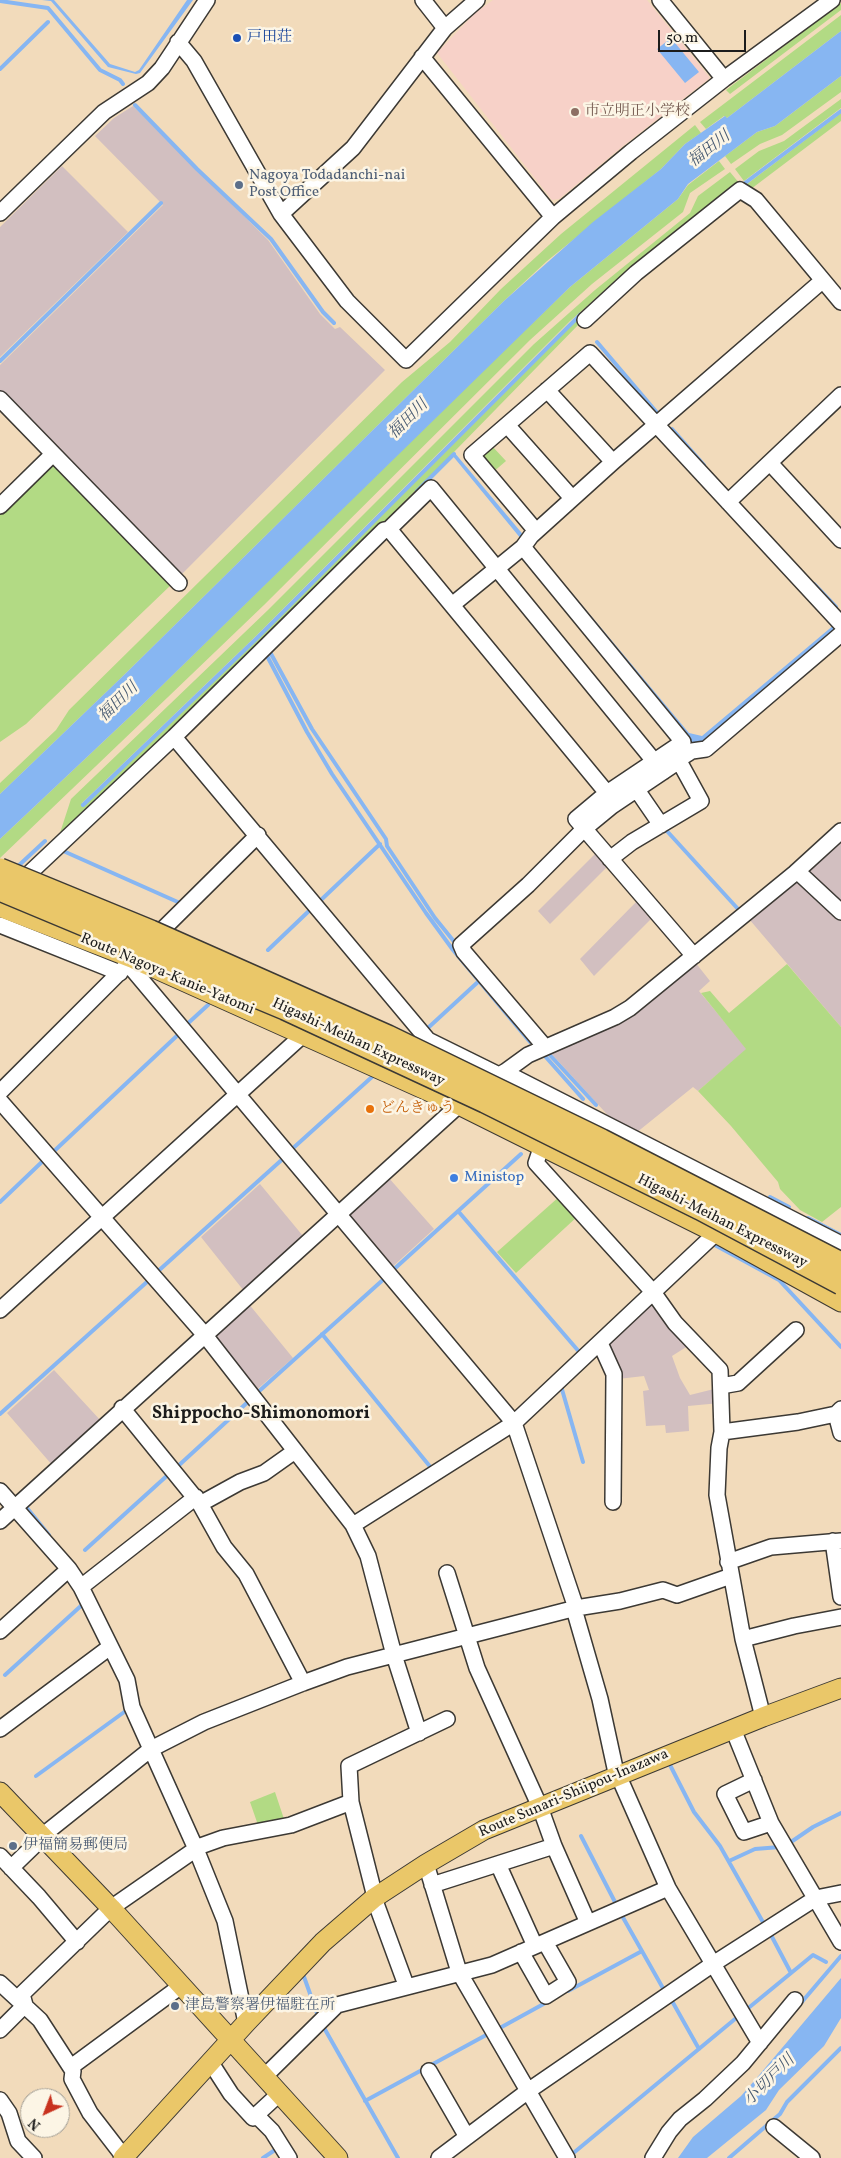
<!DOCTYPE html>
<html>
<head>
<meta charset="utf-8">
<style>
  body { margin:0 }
  #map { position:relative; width:841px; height:2158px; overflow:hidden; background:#f2dbbb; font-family:Vollkorn,serif }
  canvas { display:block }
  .north { position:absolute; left:20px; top:2088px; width:50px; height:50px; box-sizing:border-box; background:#fcf5e5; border:1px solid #a29e95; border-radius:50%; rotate:223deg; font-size:14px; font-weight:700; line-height:20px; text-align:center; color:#1c1c1c }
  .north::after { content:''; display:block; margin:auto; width:18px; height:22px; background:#c8321e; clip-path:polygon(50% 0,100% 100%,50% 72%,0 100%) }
  .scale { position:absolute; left:658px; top:30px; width:88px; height:22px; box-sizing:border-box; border:2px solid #1c1c1c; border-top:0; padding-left:6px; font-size:15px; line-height:18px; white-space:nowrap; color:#1c1c1c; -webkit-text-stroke:4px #fcf5e5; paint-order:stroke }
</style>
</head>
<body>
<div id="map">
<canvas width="841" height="2158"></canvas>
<div class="north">N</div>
<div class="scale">50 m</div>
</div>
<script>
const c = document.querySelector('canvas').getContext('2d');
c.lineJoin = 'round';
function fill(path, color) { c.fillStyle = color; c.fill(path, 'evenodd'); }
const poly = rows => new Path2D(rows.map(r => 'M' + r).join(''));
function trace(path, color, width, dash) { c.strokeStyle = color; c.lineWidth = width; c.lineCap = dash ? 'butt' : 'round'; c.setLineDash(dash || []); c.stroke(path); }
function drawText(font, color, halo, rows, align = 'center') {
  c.font = font + ' Vollkorn,"Noto Serif JP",serif'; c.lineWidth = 5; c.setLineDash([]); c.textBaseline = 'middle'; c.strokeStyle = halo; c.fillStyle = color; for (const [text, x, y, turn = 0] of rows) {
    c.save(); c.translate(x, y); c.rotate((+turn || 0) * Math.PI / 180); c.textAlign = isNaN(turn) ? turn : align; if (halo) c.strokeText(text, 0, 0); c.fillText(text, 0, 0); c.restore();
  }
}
const built = poly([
  [493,0,647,0,710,78,623,146,559,199,552,200,437,53,475,13]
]);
const industrial = poly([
  [133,106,268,240,320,314,335,329,340,327,385,370,180,576,0,393,0,365,163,205,95,136,114,118],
  [62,166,128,232,0,357,0,227],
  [841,841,841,907,808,873],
  [596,853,608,866,550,924,538,911],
  [795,880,800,881,841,921,841,1027,749,919],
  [638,900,654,916,594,976,580,959],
  [695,962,710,981,699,991,747,1049,698,1091,693,1087,636,1133,615,1123,549,1051],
  [388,1177,434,1229,391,1268,347,1215],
  [260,1184,303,1236,244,1291,201,1237],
  [649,1302,654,1302,691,1344,672,1356,680,1378,690,1395,718,1388,720,1403,688,1406,689,1431,666,1433,665,1425,646,1426,643,1391,649,1390,644,1376,618,1379,606,1344],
  [248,1303,293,1358,254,1392,212,1336],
  [54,1370,102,1422,53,1466,7,1413]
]);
const green = poly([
  [841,3,841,10,730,94,726,90],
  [841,15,841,31,727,118,724,116,706,129,700,122],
  [841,76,841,92,782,135,760,144,731,164,725,156,757,132,775,126],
  [841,99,841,108,744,181,735,169,759,151,784,141],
  [841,113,841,121,751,189,747,184],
  [695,125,701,133,685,144,661,169,547,261,505,300,124,675,0,794,0,783,56,730,69,710,402,382,450,342,501,289,561,234],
  [719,161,725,169,690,193,683,212,592,284,530,340,264,605,0,858,0,839,138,709,471,382,570,287,678,199,688,185],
  [730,172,740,184,636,264,570,321,256,636,82,803,84,805,258,639,573,324,580,318,582,321,454,452,264,642,59,836,71,799,268,610,534,344,595,290,690,213,698,196],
  [492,446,506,461,492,473,483,463,482,454],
  [51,460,172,584,26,724,0,742,0,510],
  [787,964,841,1027,841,1207,822,1222,800,1210,780,1189,778,1182,731,1126,698,1091,746,1049,701,993,710,991,729,1013],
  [560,1196,578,1216,516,1273,497,1252],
  [275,1792,285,1822,258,1825,250,1802]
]);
const water = poly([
  [42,0,54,0,110,64,135,72,139,70,187,0,193,0,148,62,140,73,136,74,108,67,51,1],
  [841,31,841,76,775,126,757,132,688,184,678,199,570,287,138,709,0,839,0,794,124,675,505,300,593,222,661,169,685,144,725,116,727,118],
  [671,38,699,72,685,83,657,49],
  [454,452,689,733,702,736,841,619,841,627,705,741,699,741,692,747,452,455],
  [841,1974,841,2018,824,2046,779,2090,766,2110,707,2158,678,2158,693,2137,741,2096,755,2080,841,1978]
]);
const stream = poly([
  [0,1,48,8,100,70,120,80,123,84],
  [0,69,48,22],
  [135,105,197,169,271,239,323,312,334,323],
  [741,186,841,111],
  [597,342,659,415],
  [0,361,161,203],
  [672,429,704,465],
  [417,491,454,454],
  [814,584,836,607],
  [270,652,312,729,386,839,387,846,435,918,456,944],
  [266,654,307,732,332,774,426,913,453,950,530,1042],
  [83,805,257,638,581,314],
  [666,830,738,909],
  [61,850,180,903],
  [16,868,45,841],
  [322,899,380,844],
  [268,950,311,909],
  [185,1026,208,1005],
  [429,1027,479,981],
  [548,1053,596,1105],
  [544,1055,583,1099],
  [291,1150,373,1076],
  [51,1154,181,1032],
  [770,1197,789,1207],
  [0,1202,45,1159],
  [458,1211,581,1354],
  [808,1218,841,1235],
  [713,1244,779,1280,841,1347],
  [392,1271,521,1154],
  [156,1273,286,1156],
  [322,1334,432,1469],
  [561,1386,583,1462],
  [257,1393,385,1278],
  [0,1414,148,1281],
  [177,1467,250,1400],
  [27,1508,49,1535],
  [85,1550,170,1473],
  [5,1675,83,1604],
  [669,1763,694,1812,720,1846,764,1924],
  [36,1776,127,1710],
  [581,1836,616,1904],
  [791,1842,813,1827,841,1813],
  [729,1861,755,1849,780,1847],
  [621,1914,664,1990],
  [771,1935,791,1973],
  [303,1974,318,2016],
  [568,1991,642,1951],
  [672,2001,699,2049],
  [801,2003,841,1956],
  [746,2010,813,1955,826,1962],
  [323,2026,398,2158],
  [498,2029,549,2001],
  [365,2101,488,2034],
  [571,2155,735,2019],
  [263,2158,278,2148],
  [729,2158,780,2114,787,2102,841,2048]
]);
const minor = poly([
  [423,0,445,28],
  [660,0,724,79],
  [178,42,194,61,281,214,347,301,406,360,553,217,631,152,724,79,832,0],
  [422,57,553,217],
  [0,213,104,112,148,83,162,68,207,0],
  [281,214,353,148,445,28,477,0],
  [585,320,636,273,740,190,756,200,841,302],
  [547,390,613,462],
  [0,399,179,583],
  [507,425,572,498],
  [770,463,841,540],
  [728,502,841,395],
  [0,506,53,454],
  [536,531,472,455,590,353,841,624],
  [523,547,683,742,607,793,576,819,694,956],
  [452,605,523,547,531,536,613,462,822,281],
  [174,737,428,1040,499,1075],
  [637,790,661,825],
  [607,793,389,529,431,488,663,772],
  [610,859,632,842,701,801,679,761],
  [797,871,841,912],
  [18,884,174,737,384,530,389,529],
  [0,925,120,973],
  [153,939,258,835],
  [128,964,514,1423,576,1608],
  [545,1047,464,952,461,945,528,885,584,829,612,806,679,761,681,758,692,751,706,749,841,634],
  [504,1072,841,1244],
  [0,1092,135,957],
  [0,1101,204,1334,353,1525,368,1556,394,1655,419,1733],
  [542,1145,536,1163,653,1292,675,1323,720,1370,722,1432,719,1448,717,1495,743,1639,763,1717],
  [0,1310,304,1034],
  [600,1343,614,1374,613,1502],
  [721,1386,738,1383,796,1330],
  [122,1408,200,1504,240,1482,264,1473,295,1451],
  [841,1409,836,1414,841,1433],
  [722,1432,798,1422,836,1414],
  [0,1491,69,1569,81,1587,127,1680,132,1707,196,1849,225,1921,246,2023],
  [200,1504,224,1547,246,1574,303,1683],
  [0,1521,459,1105,528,1055,615,1017,630,1008,795,873,841,831],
  [353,1525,514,1423,716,1233],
  [833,1541,841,1597],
  [728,1562,771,1547,841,1541],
  [447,1573,477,1668,540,1807,554,1846,588,1923],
  [81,1587,196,1497],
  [574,1609,600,1699,615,1768,668,1888,760,2043],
  [0,1631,69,1569],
  [743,1639,794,1626,841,1617],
  [0,1729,110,1647],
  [733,1729,771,1823,841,1942],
  [754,1780,725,1794,744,1832,771,1823],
  [42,1836,151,1749,204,1722,303,1683,347,1667,576,1608,620,1601,663,1590,677,1595,731,1576],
  [195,1848,223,1838,291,1825,351,1802],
  [0,1856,39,1897,77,1942],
  [426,1864,459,1972,567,2158],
  [498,1864,535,1946],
  [11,1868,43,1837],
  [432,1885,554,1846],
  [375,1897,351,1802,349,1766,447,1719],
  [374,1898,406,1985],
  [521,1952,546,1996,568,1982,545,1942],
  [0,1983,40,2020,73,2071,72,2079,90,2113,124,2157],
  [0,2030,25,2005,22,1994,111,1908,196,1849],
  [211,2063,231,2094,253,2118,279,2094],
  [71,2067,181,1986],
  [429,2071,467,2137],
  [264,2077,337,2005,492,1965,668,1888],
  [0,2100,9,2113,18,2141,34,2158],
  [256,2115,272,2131,289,2158],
  [774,2127,812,2158],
  [439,2158,528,2091,713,1964,816,1898,841,1893],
  [653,2158,669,2132,680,2119,705,2099,743,2063,795,2000]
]);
const major = poly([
  [0,907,134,959,459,1105,716,1233,841,1302],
  [0,1792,111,1908,338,2158],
  [123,2158,246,2023,323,1942,374,1898,426,1864,484,1830,763,1717,841,1688]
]);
const highwayBridge = poly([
  [0,869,151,931,388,1036,602,1140,841,1263],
  [0,890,285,1009,485,1102,700,1209,841,1284]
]);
const markers = [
  [237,38,5,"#1a4fb4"],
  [575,112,5,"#8d6e63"],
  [239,185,5,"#5c6f8a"],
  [370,1109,5,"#e8710a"],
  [454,1178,5,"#3f7fe0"],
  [13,1846,5,"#5c6f8a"],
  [175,2006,5,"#5c6f8a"]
];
const transitNames = [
  ["戸田荘",247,38]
];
const educationNames = [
  ["市立明正小学校",585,112]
];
const serviceNames = [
  ["Nagoya Todadanchi-nai",249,176],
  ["Post Office",249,193],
  ["伊福簡易郵便局",23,1846],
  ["津島警察署伊福駐在所",185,2006]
];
const streetNames = [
  ["Route Nagoya-Kanie-Yatomi",167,975,23],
  ["Higashi-Meihan Expressway",358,1043,25],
  ["Higashi-Meihan Expressway",722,1222,27],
  ["Route Sunari-Shiipou-Inazawa",574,1794,-23]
];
const foodNames = [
  ["どんきゅう",380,1109]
];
const shopNames = [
  ["Ministop",464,1178]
];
const waterNames = [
  ["福田川",710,150,-38],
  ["福田川",409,420,-45],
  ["福田川",119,703,-44],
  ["小切戸川",770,2081,-45]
];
const quarterNames = [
  ["Shippocho-Shimonomori",261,1415]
];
fill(built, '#f7d1c8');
fill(industrial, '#d2bfc0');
fill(green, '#b2da84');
fill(water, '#87b6f2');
trace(stream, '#87b6f2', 4);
trace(minor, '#3c3934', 18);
trace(major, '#3c3934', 21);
trace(minor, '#fff', 15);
trace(major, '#eac769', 19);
trace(highwayBridge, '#3c3934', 24, []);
trace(highwayBridge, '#eac769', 21);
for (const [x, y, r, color] of markers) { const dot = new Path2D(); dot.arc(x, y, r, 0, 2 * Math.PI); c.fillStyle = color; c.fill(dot); trace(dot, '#fcf5e5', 2); }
drawText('15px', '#164399', '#fcf5e5', transitNames, 'left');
drawText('15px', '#785e54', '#fcf5e5', educationNames, 'left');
drawText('15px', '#4e5e75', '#fcf5e5', serviceNames, 'left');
drawText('15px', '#1c1c1c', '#fcf5e5', streetNames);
drawText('15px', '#c56008', '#fcf5e5', foodNames, 'left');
drawText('15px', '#366cbe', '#fcf5e5', shopNames, 'left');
drawText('italic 16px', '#475a72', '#fcf5e5', waterNames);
drawText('bold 18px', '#1c1c1c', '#fcf5e5', quarterNames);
</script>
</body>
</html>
